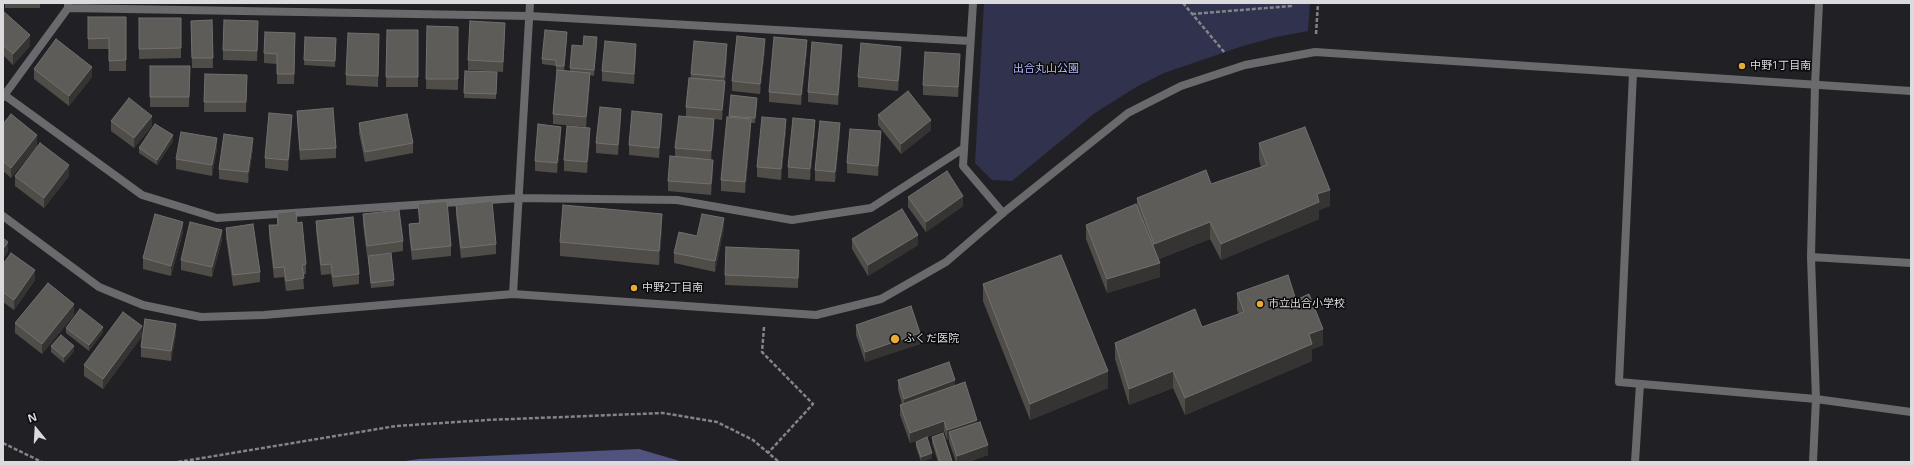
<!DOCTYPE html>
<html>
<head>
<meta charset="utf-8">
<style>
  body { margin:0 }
  #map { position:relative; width:1914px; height:465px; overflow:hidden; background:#202025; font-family:"Open Sans",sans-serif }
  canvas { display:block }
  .frame { position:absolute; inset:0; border:4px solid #dbdbde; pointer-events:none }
  .north { position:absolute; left:16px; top:409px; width:40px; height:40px; -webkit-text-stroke:3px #0a0a0c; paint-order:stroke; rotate:342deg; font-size:11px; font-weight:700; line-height:16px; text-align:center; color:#dbdbde }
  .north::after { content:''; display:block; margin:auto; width:14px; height:18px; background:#dbdbde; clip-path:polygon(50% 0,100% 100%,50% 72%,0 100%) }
</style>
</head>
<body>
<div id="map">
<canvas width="1914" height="465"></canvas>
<div class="frame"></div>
<div class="north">N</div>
</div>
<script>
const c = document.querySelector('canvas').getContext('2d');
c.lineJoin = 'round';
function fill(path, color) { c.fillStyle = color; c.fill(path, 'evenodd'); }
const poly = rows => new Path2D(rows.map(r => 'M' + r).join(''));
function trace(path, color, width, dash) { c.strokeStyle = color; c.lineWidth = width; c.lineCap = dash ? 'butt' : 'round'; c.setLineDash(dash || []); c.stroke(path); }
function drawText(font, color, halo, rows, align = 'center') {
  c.font = font + ' "Open Sans","Noto Sans JP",sans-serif'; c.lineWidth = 3; c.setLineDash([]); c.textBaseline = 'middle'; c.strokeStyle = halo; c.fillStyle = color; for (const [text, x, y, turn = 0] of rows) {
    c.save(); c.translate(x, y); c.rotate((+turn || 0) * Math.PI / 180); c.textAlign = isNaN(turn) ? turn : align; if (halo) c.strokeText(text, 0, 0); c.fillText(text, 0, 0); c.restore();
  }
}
const green = poly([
  [984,3,1310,3,1308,31,1276,37,1243,46,1164,73,1138,86,1095,113,1012,181,992,180,975,163]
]);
const water = poly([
  [639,449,683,462,399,462,419,459]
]);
const path = poly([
  [1183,3,1225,53],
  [1192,14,1291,6,1291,3],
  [1316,34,1318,3],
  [764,327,762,352,813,404,768,453],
  [3,443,42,462],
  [178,462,396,426,487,420,663,413,717,422,753,440,779,462]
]);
const minor = poly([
  [973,3,963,166,1003,213],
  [68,8,530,16,970,41],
  [1633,73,1619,382,1816,399,1911,412],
  [3,94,142,195,217,218,519,198,677,200,792,220,871,208,964,148],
  [3,97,68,8,68,4],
  [1811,257,1911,263],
  [513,294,530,3],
  [1635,462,1640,384],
  [1813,462,1816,399,1811,257,1815,85,1819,3]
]);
const tertiary = poly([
  [3,216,99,287,143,305,201,317,264,315,513,294,816,315,881,299,946,262,1003,213,1128,113,1181,86,1245,65,1315,52,1911,91]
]);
const wall = poly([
  [5,3,40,3,40,8,5,8],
  [3,11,30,46,13,65,3,55],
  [88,17,126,17,126,71,109,71,109,49,88,49],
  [139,18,181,18,181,58,139,59],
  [212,20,213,68,192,68,191,21],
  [427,26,458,27,458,90,426,89],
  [387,30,418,30,418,87,386,87],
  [258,31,257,61,223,60,223,50],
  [505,33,503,72,468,70,468,60],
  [305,37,336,38,335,67,304,65],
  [567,37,564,71,570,71,570,68,583,46,597,42,594,76,590,75,590,83,586,127,553,124,553,114,557,71,556,71,556,66,542,64,542,59],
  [295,43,294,84,277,84,277,64,264,63,264,53],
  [379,45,378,87,346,85,346,75],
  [765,49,760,94,732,91,732,81],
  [807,50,801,105,769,102,769,92],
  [636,54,634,84,602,81,602,71],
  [727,54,722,120,714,119,714,129,711,160,713,170,711,195,668,191,668,181,675,157,675,148,686,116,686,107,691,74],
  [842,55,838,105,808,102,808,92],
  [901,57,898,91,858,87,858,77],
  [960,64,958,97,923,95,923,85],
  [150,66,190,66,189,107,150,107],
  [34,69,92,77,69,106,34,79],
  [465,71,497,72,496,99,464,98],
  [205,74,247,75,246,112,204,112],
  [731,95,757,103,755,123,751,123,751,129,745,193,721,191,721,180,729,117],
  [297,111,336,148,336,158,300,160,297,121],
  [878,115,931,130,901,154,878,125],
  [621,119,618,155,596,153,596,143],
  [111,121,152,126,134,148,111,131],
  [359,123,413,143,413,153,365,162,359,133],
  [3,124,37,146,11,178,3,171],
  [662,124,659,158,629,155,629,145],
  [292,125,288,171,265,168,265,158],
  [786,129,781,180,757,177,757,167],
  [815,130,810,180,788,178,788,167],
  [840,133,835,182,815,181,815,170],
  [561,137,557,173,535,171,535,161],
  [590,139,587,173,564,171,564,160],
  [173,141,157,165,139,153,139,148],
  [881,142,878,176,847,173,847,163],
  [1259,143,1330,206,1319,210,1319,219,1221,260,1210,239,1159,259,1160,277,1107,293,1086,239,1086,225,1137,206,1137,198,1211,184,1261,167,1259,160],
  [217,148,212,176,176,169,176,159],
  [253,148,248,183,219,179,219,169],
  [15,176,69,176,44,208,15,186],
  [908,197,963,206,926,232,908,207],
  [418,204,451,246,451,256,412,260,409,234,409,224,419,223],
  [456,205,496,244,496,254,461,258,456,215],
  [277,213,297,223,306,264,306,274,303,275,304,289,286,291,284,277,274,278,269,236,269,225,277,225],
  [363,214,403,241,403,251,367,256,363,224],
  [316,221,359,274,359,284,333,287,331,274,321,275,316,231],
  [226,228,260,272,260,282,233,286,226,238],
  [662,228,659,265,560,256,560,242],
  [724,228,715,272,674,263,674,253,697,236],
  [183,232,171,276,143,269,143,258],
  [852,239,918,245,868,276,852,249],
  [222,240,212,277,181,270,181,260],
  [368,256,394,280,394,286,371,288],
  [799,260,798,288,725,285,725,275],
  [3,264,35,280,14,310,3,302],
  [983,284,1108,388,1030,420,983,301],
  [1237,293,1296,300,1323,345,1312,349,1312,361,1185,415,1173,388,1129,405,1115,359,1115,343,1202,327,1239,314,1237,310],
  [74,315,42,354,15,333,15,323],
  [856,325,920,344,865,362,856,335],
  [66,328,103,332,89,351,66,333],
  [176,334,171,361,141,357,141,347],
  [142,336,103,389,84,376,84,365],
  [51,346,74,351,64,363,51,352],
  [898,380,955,385,977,423,988,455,968,462,956,462,949,442,949,439,947,440,944,431,910,443,900,415,900,405,902,404,898,390],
  [932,437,952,462,938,462,932,443],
  [916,442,932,458,921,462,916,447]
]);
const shadedWall = poly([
  [505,23,505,33,503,72,503,62],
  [567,32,567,37,564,72,564,66],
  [295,33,295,43,294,84,294,74],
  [30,35,30,46,13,65,13,54],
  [597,37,597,42,594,76,594,70],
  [765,39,765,49,760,94,760,84],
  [807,40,807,50,801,105,801,95],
  [636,44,636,54,634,84,634,74],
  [727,44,727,54,725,83,725,91,722,120,722,110],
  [842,45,842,55,838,105,838,95],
  [901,47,901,57,898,91,898,81],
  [960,54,960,64,958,97,958,87],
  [92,67,92,77,69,106,69,96],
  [590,73,590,83,586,127,586,117],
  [757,98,757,103,755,123,755,118],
  [621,109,621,119,618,155,618,145],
  [662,114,662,124,659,158,659,148],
  [292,115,292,125,288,171,288,160],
  [152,116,152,126,134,148,134,138],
  [714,119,714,129,711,161,711,151],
  [751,119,751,129,745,193,745,182],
  [786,119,786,129,781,180,781,169],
  [815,120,815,130,810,180,810,169],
  [931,120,931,130,901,154,901,144],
  [840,123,840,133,835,182,835,172],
  [561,127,561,137,557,173,557,163],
  [590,128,590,139,587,173,587,162],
  [881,131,881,142,878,176,878,166],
  [37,135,37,146,11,178,11,168],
  [173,135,173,141,157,165,157,160],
  [217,138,217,148,212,176,212,165],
  [253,138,253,148,248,183,248,172],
  [713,160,713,170,711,195,711,184],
  [69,165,69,176,44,208,44,198],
  [1330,190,1330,206,1319,210,1319,219,1221,260,1221,244,1317,194],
  [963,196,963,206,926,232,926,222],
  [662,214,662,228,659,265,659,251],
  [724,218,724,228,715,272,715,261],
  [183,222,183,232,171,276,171,266],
  [1210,222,1210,239,1154,261,1154,244],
  [222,230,222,240,212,277,212,267],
  [918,235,918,245,868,276,868,265],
  [8,242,8,252,3,259,3,249],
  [799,250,799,260,798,288,798,278],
  [1160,263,1160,277,1107,293,1107,279],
  [35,270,35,280,14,310,14,300],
  [74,304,74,315,42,354,42,344],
  [176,324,176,334,171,361,171,351],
  [142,326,142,336,103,389,103,379],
  [103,327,103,332,89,351,89,345],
  [1323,329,1323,345,1312,349,1312,361,1185,415,1185,398,1309,334],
  [920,333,920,344,865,362,865,352],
  [74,346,74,351,64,363,64,357],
  [1108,371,1108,388,1030,420,1030,404],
  [1173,371,1173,388,1129,405,1129,389],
  [955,380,955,390,904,409,904,399],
  [977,420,977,430,949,432,949,439,947,440,947,430],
  [944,421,944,431,910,443,910,433],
  [988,445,988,455,968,462,957,462,957,456],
  [932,453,932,458,921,462,921,457]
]);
const building = poly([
  [3,11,30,35,13,54,3,45,3,11],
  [88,17,126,17,126,60,109,61,109,38,88,39,88,17],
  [139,18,181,18,181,48,139,49,139,18],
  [212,20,213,58,192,58,191,21,212,20],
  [224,20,258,21,257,51,223,50,224,20],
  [470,21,505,23,503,62,468,60,470,21],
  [427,26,458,27,458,79,426,79,427,26],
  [387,30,418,30,418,77,386,77,387,30],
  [545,30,567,32,564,66,556,66,556,60,542,59,545,30],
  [265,32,295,33,294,74,277,74,277,54,264,53,265,32],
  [348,33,379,34,378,76,346,75,348,33],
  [584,36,597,37,594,70,570,68,572,45,583,46,584,36],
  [737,36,765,39,760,84,732,81,737,36],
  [305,37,336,38,335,61,304,60,305,37],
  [774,37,807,40,801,95,769,92,774,37],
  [56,39,92,67,69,96,34,69,56,39],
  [605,41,636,44,634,74,602,71,605,41],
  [694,41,727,44,724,77,691,74,694,41],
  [812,42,842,45,838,95,808,92,812,42],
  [861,43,901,47,898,81,858,77,861,43],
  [925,52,960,54,958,87,923,85,925,52],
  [150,66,190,66,189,97,150,97,150,66],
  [557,70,590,73,586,117,553,114,557,70],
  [465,71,497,72,496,94,464,93,465,71],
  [205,74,247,75,246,102,204,102,205,74],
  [689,78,725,81,722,110,686,107,689,78],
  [908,91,931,120,901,144,878,115,908,91],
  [731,95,757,98,755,118,729,116,731,95],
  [129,98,152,116,134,138,111,121,129,98],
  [600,107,621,109,618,145,596,143,600,107],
  [333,108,336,148,300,150,297,111,333,108],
  [632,111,662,114,659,148,629,145,632,111],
  [269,113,292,115,288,160,265,158,269,113],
  [11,114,37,135,11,168,3,161,3,124,11,114],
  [407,114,413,143,365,152,359,123,407,114],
  [679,116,714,119,711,151,675,148,679,116],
  [727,117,751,119,745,182,721,180,727,117],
  [762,117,786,119,781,169,757,167,762,117],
  [793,118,815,120,810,169,788,167,793,118],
  [820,121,840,123,835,172,815,170,820,121],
  [155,124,173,135,157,160,139,148,155,124],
  [538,124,561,127,557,163,535,161,538,124],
  [567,126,590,128,587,162,564,160,567,126],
  [1305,127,1330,190,1317,194,1319,202,1221,244,1210,222,1154,244,1137,198,1206,170,1211,184,1267,165,1259,143,1305,127],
  [850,129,881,131,878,166,847,163,850,129],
  [181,132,217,138,212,165,176,159,181,132],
  [224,134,253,138,248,172,219,169,224,134],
  [40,143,69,165,44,198,15,176,40,143],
  [670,156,713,160,711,184,668,181,670,156],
  [947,171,963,196,926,222,908,197,947,171],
  [447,201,451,246,412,250,409,224,420,223,418,204,447,201],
  [492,201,496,244,461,248,456,205,492,201],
  [1136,204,1160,263,1107,279,1086,225,1136,204],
  [563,205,662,214,659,251,560,242,563,205],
  [902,209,918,235,868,265,852,239,902,209],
  [399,210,403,241,367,246,363,214,399,210],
  [296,211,297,223,302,222,306,264,302,265,304,278,286,281,284,267,274,268,269,225,278,225,277,213,296,211],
  [155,214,183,222,171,266,143,258,155,214],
  [702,214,724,218,715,261,674,253,679,232,697,236,702,214],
  [353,217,359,274,333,277,331,264,321,265,316,221,353,217],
  [190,222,222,230,212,267,181,260,190,222],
  [253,224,260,272,233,275,226,228,253,224],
  [3,238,8,242,3,249,3,238],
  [726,247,799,250,798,278,725,275,726,247],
  [11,253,35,270,14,300,3,292,3,264,11,253],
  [391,253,394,280,371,283,368,256,391,253],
  [1061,255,1108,371,1030,404,983,284,1061,255],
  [1288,275,1296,300,1309,294,1323,329,1309,334,1312,344,1185,398,1173,371,1129,389,1115,343,1195,309,1202,327,1244,312,1237,293,1288,275],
  [48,283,74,304,42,344,15,323,48,283],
  [911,306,920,333,865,352,856,325,911,306],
  [80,309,103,327,89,345,66,328,80,309],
  [123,312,142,326,103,379,84,365,123,312],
  [145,319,176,324,171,351,141,347,145,319],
  [61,335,74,346,64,357,51,346,61,335],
  [949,362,955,380,904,399,898,380,949,362],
  [965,382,977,420,947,430,944,421,910,433,900,405,965,382],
  [980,422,988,445,957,456,949,432,980,422],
  [943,433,952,461,949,462,940,462,932,437,943,433],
  [927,437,932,453,921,457,916,442,927,437]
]);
const markers = [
  [1742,66,4,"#e9ab38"],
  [634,288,4,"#e9ab38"],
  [1260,304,4,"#e9ab38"],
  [895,339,5,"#e9ab38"]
];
const poiNames = [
  ["中野1丁目南",1750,66],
  ["中野2丁目南",642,288],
  ["市立出合小学校",1268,304],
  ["ふくだ医院",904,339]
];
const parkNames = [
  ["出合丸山公園",1046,69]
];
fill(green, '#30324e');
fill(water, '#50537d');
trace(path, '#848488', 2.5, [4, 2]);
trace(minor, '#6a6a6d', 8);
trace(tertiary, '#6a6a6d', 8);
fill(wall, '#504d48');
fill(shadedWall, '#363433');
fill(building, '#5e5c58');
trace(building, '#72706d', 1);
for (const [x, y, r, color] of markers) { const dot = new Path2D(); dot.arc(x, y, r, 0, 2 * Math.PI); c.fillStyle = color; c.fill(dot); trace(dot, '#0a0a0c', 1.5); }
drawText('11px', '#dbdbde', '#0a0a0c', poiNames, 'left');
drawText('11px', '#b4b9ff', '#0a0a0c', parkNames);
</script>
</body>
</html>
